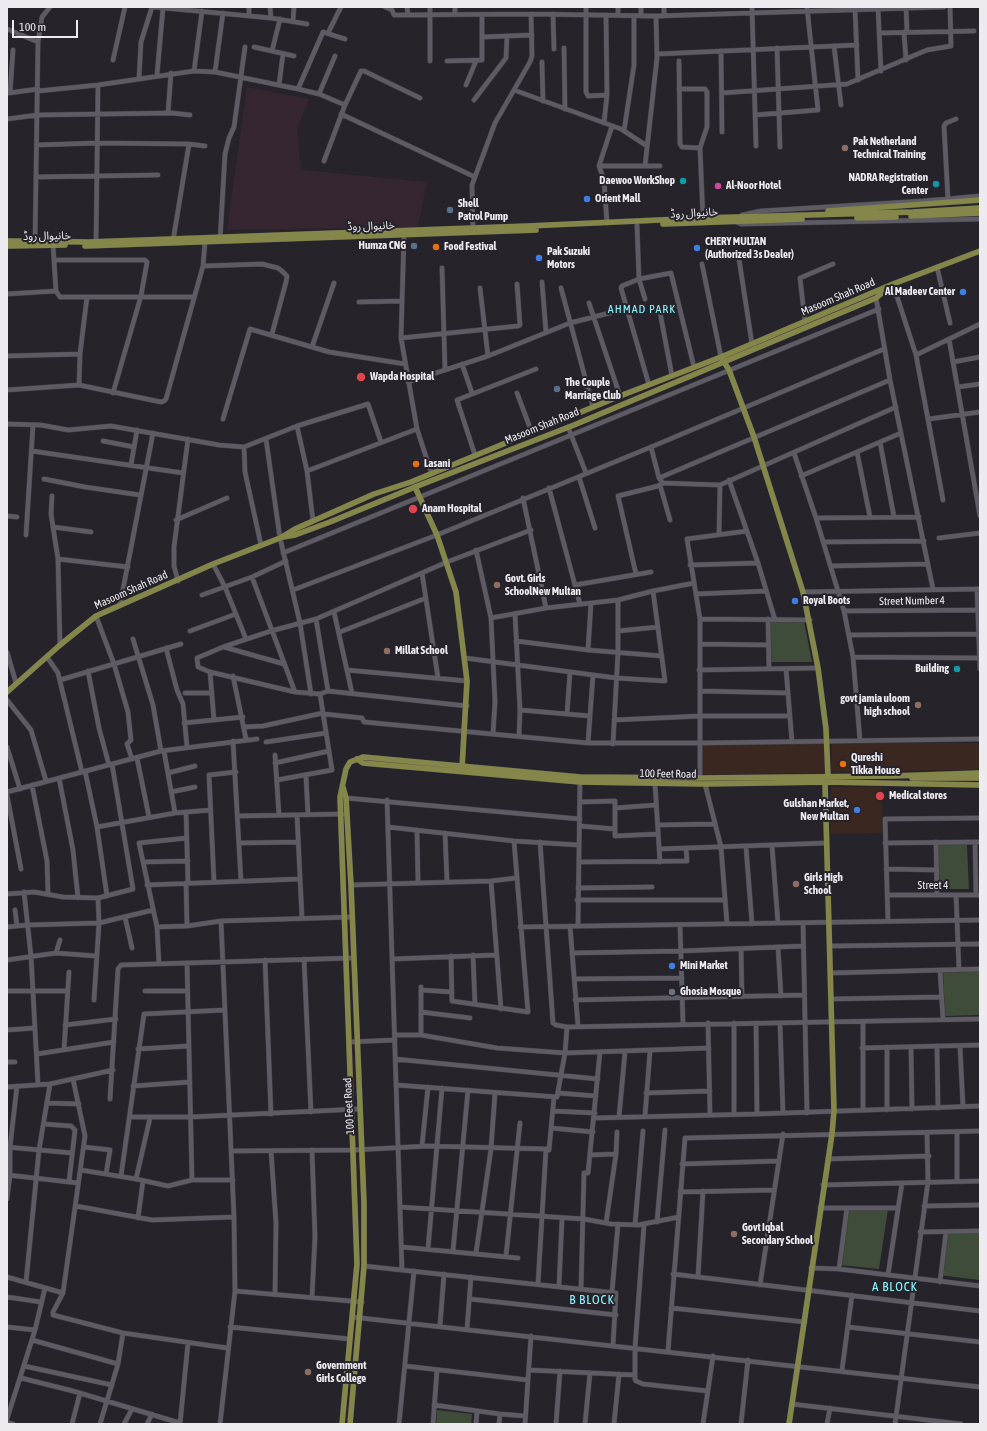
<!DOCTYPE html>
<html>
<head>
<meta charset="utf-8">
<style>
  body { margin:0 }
  #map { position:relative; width:987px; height:1431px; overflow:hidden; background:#26232b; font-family:"Asap Condensed",sans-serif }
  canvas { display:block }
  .frame { position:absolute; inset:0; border:8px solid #edebf0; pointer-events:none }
  .scale { position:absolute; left:12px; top:20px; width:66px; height:18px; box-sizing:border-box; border:2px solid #edebf0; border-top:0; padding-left:5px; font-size:12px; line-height:14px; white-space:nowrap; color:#edebf0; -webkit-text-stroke:3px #26232b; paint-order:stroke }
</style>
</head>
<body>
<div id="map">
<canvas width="987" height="1431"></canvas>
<div class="frame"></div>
<div class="scale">100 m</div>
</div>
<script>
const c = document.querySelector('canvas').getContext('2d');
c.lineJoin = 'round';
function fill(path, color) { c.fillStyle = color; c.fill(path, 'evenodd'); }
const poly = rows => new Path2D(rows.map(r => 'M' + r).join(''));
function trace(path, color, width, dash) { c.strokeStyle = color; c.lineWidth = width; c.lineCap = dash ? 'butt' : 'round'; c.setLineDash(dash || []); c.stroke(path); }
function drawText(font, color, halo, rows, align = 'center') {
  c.font = font + ' "Asap Condensed","Noto Sans Arabic",sans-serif'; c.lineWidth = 4; c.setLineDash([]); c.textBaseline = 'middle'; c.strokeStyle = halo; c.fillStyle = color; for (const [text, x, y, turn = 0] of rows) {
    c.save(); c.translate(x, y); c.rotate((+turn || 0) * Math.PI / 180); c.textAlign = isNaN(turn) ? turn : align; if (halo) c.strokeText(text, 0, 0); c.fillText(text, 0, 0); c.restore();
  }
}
const commercial = poly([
  [825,741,825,773,703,775,703,745],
  [832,742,980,743,980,770,831,772],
  [831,787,882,787,882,833,831,834]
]);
const industrial = poly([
  [247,87,309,99,297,129,301,170,427,182,418,227,227,230]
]);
const green = poly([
  [766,620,804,621,812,662,768,662],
  [935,845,967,845,969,889,936,889],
  [980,970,980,1015,945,1016,943,971],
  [847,1208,888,1209,879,1269,840,1265],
  [980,1231,979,1280,939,1275,944,1232],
  [437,1410,472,1414,471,1424,436,1424]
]);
const minor = poly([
  [154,7,271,18,307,24],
  [249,7,249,15],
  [270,7,271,18],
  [385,7,392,10,394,15,397,15,531,14,656,16,944,7],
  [407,7,408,15],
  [430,7,430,61],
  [455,7,455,15],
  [586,7,586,92,588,96,607,95],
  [618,7,618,15],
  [641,7,641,16],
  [664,7,664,16],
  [752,7,756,146],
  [906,7,907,32],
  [878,8,881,71],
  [855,9,858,80],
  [553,14,554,49],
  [293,21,294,7],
  [7,29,38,42],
  [904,32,906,60],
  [328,33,341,7],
  [879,33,974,31],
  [483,37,532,35],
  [834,46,841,105],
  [254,47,294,56],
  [564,48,565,109],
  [777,48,780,147],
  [272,51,280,19],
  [721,51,722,132],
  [657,54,857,45],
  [113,60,125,7],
  [447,61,482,60,482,16],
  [679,61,680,144,682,147,700,148,703,218],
  [542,62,543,101],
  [194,71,202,11],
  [215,72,223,13],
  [157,75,163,8],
  [139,78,141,42,152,7],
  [279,85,283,54],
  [466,85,476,61],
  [298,89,323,32,345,39],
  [679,89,705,89,707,92,707,127,700,148],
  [514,90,621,129,647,146],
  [38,91,98,85,194,71,215,72,298,89,319,94,345,105],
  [9,93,38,89],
  [10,93,13,50],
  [722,93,847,84,927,50,951,46,950,7],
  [319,94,335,56],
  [474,100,506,58,507,36],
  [168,113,171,73],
  [341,114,475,177],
  [755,115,818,110,807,7],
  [7,119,37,115,172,113,190,115],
  [604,123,607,95,606,15],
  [624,131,634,65,634,16],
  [37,145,98,143,189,144,205,146],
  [324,161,345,105,361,71,364,71,420,98],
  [599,166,660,166],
  [645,166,657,58,656,16],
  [36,177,158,175],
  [948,199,944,126,946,123,956,119],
  [742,215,761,211,923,201,980,196],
  [736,222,741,224,980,219],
  [607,223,604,180,599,166,612,126],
  [637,225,639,279,645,299],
  [473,231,472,185,495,123,530,62,532,56,531,14],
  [404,235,401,338,417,429,431,472],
  [220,240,225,154,229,138,234,127,245,47],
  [173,241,189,144],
  [35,244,38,42,42,17,50,7],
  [96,244,98,85],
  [53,245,56,291,60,297,193,297],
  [739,259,752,344],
  [54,260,145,260,147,262,141,296,113,393],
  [702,264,721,357],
  [203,266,262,264,278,268,283,272,287,276,286,282,272,334],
  [937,267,950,323],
  [442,268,445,369],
  [542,282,546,332],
  [893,284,916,355,943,500],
  [480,288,488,356],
  [561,288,593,407],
  [7,294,56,291],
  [876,298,890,380,933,589],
  [359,302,401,301],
  [589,303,620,396],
  [659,307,672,376],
  [805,322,800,278,833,264],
  [401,338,518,326,520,325,517,284],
  [949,339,980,516],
  [312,347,334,283],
  [916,355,980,324],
  [7,356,80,354],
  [953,362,980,357],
  [462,364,472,393],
  [408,382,488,356,570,323,625,309],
  [79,385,80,354,87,297],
  [649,385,621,288,622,286,639,279,671,273,694,367],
  [958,387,980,384],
  [7,390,79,385,161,402,164,401,166,399,203,266,205,242],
  [517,393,532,433],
  [223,419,250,329,329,352,405,364],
  [929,419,980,412],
  [7,424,41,425,68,430,111,426,219,445,244,447,297,426,368,404,381,442],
  [297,426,307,471,313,521],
  [568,427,586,473],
  [266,439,280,538,300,623,311,694],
  [103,441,134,447],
  [880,442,894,517],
  [244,447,245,472,261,545],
  [651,447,659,478,663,483,720,485,896,407],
  [32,451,183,473],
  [857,452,870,517],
  [794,453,816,518,844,611,853,657,860,740],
  [475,455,457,400,536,369],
  [131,465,137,430],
  [307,471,417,429],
  [801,476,901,433],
  [579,477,595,528],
  [659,478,890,380],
  [44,479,85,487,140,495],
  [729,480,758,563,775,620],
  [660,485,670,520],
  [549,488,580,604],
  [52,496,51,514,58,559,60,645],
  [523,498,546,608],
  [7,516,17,517],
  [816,518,919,517],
  [176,520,227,498],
  [53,527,91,532],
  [719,534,720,485],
  [26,535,33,425],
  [939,538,980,533],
  [823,542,924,541],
  [476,550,491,618,495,702,493,734],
  [283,553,879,309],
  [58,559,128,567],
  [213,564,225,587,246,639],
  [690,565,758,563],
  [831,566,928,564],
  [422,573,438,678],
  [636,574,618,496,658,486,663,483],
  [252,577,295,692],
  [178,581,174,566,174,547,188,439],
  [575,585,651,572],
  [977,589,980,669],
  [293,590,437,535,651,447,884,349],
  [803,592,980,589],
  [696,594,766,591],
  [202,595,252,577,286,561],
  [120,605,153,433],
  [844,611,980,610],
  [334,612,352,693],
  [515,614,520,710,567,714,570,672],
  [96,616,114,664,128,712,131,740,127,744,132,759],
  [491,618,546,608,618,600,653,591],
  [316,619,328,691],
  [700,619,810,620],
  [768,619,769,669],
  [190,631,236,614],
  [618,631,658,627],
  [340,632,426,598],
  [849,635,980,634],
  [133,639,153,705,161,751],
  [516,641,588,650,662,656],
  [700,644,769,645],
  [224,647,284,664],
  [166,648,177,690,183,704,187,747],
  [588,650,591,603],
  [7,652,16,683],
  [47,657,58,673,82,772],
  [853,657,980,658],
  [465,658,616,678,665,681,653,591,694,583],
  [786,669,792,742],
  [347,670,467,681],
  [699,670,818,668],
  [88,671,99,728,109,765],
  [210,672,214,720],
  [233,676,246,739],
  [60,680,181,644],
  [701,691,788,693],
  [185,693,212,693],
  [7,700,31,730,46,781],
  [467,706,328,691,320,694,295,692,210,672,198,667,197,658,223,647,271,631,316,619,447,562,531,530],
  [324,714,362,718,364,722,588,743,701,743,980,739],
  [567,714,590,716],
  [614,720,701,716,790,716],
  [184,723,243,717],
  [245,727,263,726,323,713],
  [519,736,520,710],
  [233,741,241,881],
  [266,742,326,733],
  [588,743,593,675],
  [613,744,618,652,618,600],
  [7,747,20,789],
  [164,751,175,813],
  [275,755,279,815],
  [137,758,149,817],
  [275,763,329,751],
  [85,771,97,827,107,896],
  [168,773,195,766],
  [306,776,308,815],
  [59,778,73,850,78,898],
  [700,778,700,619,687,539,747,531],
  [277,780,332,770,320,694],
  [655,784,660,862],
  [705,784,721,847,727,924],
  [32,785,47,861,48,893],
  [7,792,161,751,257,739],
  [171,792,195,787],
  [7,795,21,869],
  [346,798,580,819],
  [387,800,402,1270],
  [580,802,615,801,615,829],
  [615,808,656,805],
  [186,812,188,883],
  [297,815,302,918],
  [238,816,343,814],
  [658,825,714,824],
  [580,826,615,829,615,836,658,834],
  [97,827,175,813,211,810],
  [388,827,514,841,579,845],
  [417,830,418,882],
  [445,833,447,881],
  [540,842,553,1023,556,1025,567,1027,980,1019],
  [936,842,937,895],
  [975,842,976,895],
  [240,843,298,842],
  [885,843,980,842],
  [772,846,778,923],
  [746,847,752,924],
  [659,849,827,843],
  [143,862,188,861],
  [579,862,687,861,686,848],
  [886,869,937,870],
  [491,881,501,1009],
  [214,882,209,775,236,772],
  [186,883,187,926],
  [147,885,299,879],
  [351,885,491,881,516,878],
  [578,888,652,887],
  [24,892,31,956,38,1084],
  [7,894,34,892,63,897,98,898,133,889,112,764],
  [887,895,980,895],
  [956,895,959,969],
  [577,900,725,900],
  [15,910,17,926],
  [125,917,132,948],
  [888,921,885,819,980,818],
  [803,923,807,1113],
  [680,925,683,1024],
  [570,926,578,1026],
  [578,926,580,782],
  [7,927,27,925,99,923,153,910],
  [157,927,187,926,221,921,352,917],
  [520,927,980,920],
  [831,946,980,944],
  [778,947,781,996],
  [741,949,742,997],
  [56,953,60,940],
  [572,953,681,951,803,946],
  [473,955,475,1004],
  [451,956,452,1001,528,1012,514,841],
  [304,959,311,1112],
  [392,959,496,955],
  [7,960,56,953,96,956],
  [265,960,271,1114],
  [187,963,192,1180],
  [159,964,157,927,139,843,187,838],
  [940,970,943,1019],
  [831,973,980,969],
  [574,979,682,978],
  [421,990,452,992],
  [7,991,67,991],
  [145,991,187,991],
  [831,999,941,997],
  [94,1000,99,923,98,898],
  [575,1000,804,995],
  [421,1012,470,1018],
  [863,1022,863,1110],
  [708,1023,710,1115],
  [734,1023,734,1115],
  [756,1023,757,1114],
  [780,1023,783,1113],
  [65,1025,116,1019],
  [7,1030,35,1028],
  [395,1035,421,1035,497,1048,565,1053,709,1048],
  [421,1035,421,987],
  [349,1042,395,1040],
  [937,1046,938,1108],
  [960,1046,963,1107],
  [887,1047,887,1110],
  [911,1047,912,1109],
  [862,1048,980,1045],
  [138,1049,189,1046],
  [64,1050,69,972],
  [37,1054,114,1042],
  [395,1059,598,1079],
  [7,1062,15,1062],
  [73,1079,85,1136,63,1293,53,1312,53,1315,123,1333,227,1348],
  [396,1085,557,1097,565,1053,567,1027],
  [133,1086,190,1082],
  [7,1087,50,1084,113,1070],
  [558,1093,596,1096],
  [646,1093,710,1091],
  [110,1099,118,969,121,965,353,958],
  [47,1103,79,1104],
  [553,1111,595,1113],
  [645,1116,650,1051],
  [130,1117,191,1117,359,1109],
  [619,1117,625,1052],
  [594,1118,757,1114,980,1106],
  [44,1124,71,1126,75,1130,69,1182],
  [551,1128,593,1132],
  [957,1133,957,1182],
  [422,1146,428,1087],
  [7,1147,72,1153],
  [84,1147,110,1150,106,1174],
  [312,1150,315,1236,312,1298],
  [231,1151,354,1150,428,1146,546,1149],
  [271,1151,276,1223,275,1295],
  [616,1154,617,1132],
  [590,1155,616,1154,606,1223],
  [828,1159,929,1156],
  [682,1164,779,1161],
  [81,1170,136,1179,168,1186,192,1180,233,1180],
  [8,1175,78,1183],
  [121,1176,144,1014,225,1010],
  [136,1179,150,1118],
  [823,1185,980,1181],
  [680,1192,774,1190],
  [7,1199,10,1175,10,1147,17,1086],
  [76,1206,152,1220,234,1217],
  [924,1206,980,1205],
  [400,1207,584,1219,611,1224,638,1225,679,1217],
  [820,1208,898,1208],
  [138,1218,143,1181],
  [657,1222,665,1130],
  [635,1225,643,1131],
  [644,1225,635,1348,635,1379,636,1381,643,1384,708,1391],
  [920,1232,980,1231],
  [402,1247,518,1258],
  [428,1249,442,1088],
  [453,1251,468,1090],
  [476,1253,491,1149,495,1093],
  [506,1256,520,1123],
  [364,1266,616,1293,613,1345],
  [811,1268,839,1269,980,1286],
  [839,1269,847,1208],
  [673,1274,980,1311],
  [888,1275,902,1183],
  [7,1277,63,1293],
  [698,1277,703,1191],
  [26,1282,39,1150,50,1084],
  [940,1282,946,1232],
  [538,1284,546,1149,549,1150,554,1097],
  [760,1285,783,1134],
  [559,1286,562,1219],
  [581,1289,584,1173,588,1173,600,1052],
  [235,1291,362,1302],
  [612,1292,618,1224],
  [7,1297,41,1302],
  [470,1299,616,1315],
  [671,1308,805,1322],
  [352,1317,980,1387],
  [440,1326,444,1274],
  [7,1327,35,1330,7,1419],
  [230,1327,350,1339],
  [848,1327,980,1342],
  [467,1329,471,1277],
  [35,1330,45,1288],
  [32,1340,118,1364,123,1333],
  [668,1351,685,1138,980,1131],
  [24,1366,112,1385],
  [405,1366,528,1380],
  [529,1370,635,1375],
  [842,1370,852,1295],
  [21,1378,73,1391,180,1423],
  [792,1404,961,1424],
  [434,1405,500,1414,525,1416],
  [9,1423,13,1424],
  [72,1424,80,1393],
  [100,1424,118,1364],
  [124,1424,132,1409],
  [147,1424,152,1414],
  [180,1424,188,1343],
  [220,1424,235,1291,234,1217,221,921],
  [399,1424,414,1271],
  [433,1424,437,1370],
  [476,1424,477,1411],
  [499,1424,500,1414],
  [525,1424,531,1336],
  [556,1424,560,1371],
  [585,1424,590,1373],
  [614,1424,619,1374],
  [703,1424,713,1356],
  [741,1424,748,1360],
  [827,1424,830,1408],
  [895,1424,928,1182,927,1133]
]);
const major = poly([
  [828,211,980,200],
  [911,216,980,213],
  [857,218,896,217],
  [663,224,802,219],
  [7,241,89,242,528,226,703,218,913,212,980,208],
  [7,246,65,245],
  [85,246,536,230],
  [721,357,729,370,754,437,803,592,818,668,826,729,828,776,825,782,834,1111,832,1134,789,1424],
  [415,487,437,535,456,592,467,681,462,768],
  [283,537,295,535,330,522,415,487,574,425,876,298,888,288],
  [7,692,60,645,96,616,213,564,280,538,295,529,374,494,411,482,620,396,721,357,893,284,980,251],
  [357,759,363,763,580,782,705,784,825,782,980,785],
  [912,778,980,778],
  [343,787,346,798,351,885,364,1203,364,1266,350,1424],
  [342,1424,357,1264,340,797,346,769,350,762,363,757,580,777,700,778,892,776,980,773]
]);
const markers = [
  [845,148,4,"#8d6e63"],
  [683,181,4,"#0f9aa8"],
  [936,184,4,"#0f9aa8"],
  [718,186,4,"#d1479c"],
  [587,199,4,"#3f7fe0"],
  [450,210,4,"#5c6f8a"],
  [414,246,4,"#5c6f8a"],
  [436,247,4,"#e8710a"],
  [697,248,4,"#3f7fe0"],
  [539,258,4,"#3f7fe0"],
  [963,292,4,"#3f7fe0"],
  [361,377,5,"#e0444e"],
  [557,389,4,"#5c6f8a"],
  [416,464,4,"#e8710a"],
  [413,509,5,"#e0444e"],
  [497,585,4,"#8d6e63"],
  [795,601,4,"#3f7fe0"],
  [387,651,4,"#8d6e63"],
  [957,669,4,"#0f9aa8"],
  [918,705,4,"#8d6e63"],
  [843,764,4,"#e8710a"],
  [880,796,5,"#e0444e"],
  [857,810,4,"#3f7fe0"],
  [796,884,4,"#8d6e63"],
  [672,966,4,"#3f7fe0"],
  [672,992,4,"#6b7280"],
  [734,1234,4,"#8d6e63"],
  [308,1372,4,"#8d6e63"]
];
const poiNames = [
  ["Pak Netherland",853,142],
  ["Technical Training",853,155],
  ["NADRA Registration",928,178,"right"],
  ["Center",928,191,"right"],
  ["Daewoo WorkShop",675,181,"right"],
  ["Al-Noor Hotel",726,186],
  ["Orient Mall",595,199],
  ["Shell",458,204],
  ["Patrol Pump",458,217],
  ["CHERY MULTAN",705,242],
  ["(Authorized 3s Dealer)",705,255],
  ["Humza CNG",406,246,"right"],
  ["Food Festival",444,247],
  ["Pak Suzuki",547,252],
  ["Motors",547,265],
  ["Al Madeev Center",955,292,"right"],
  ["Wapda Hospital",370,377],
  ["The Couple",565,383],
  ["Marriage Club",565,396],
  ["Lasani",424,464],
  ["Anam Hospital",422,509],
  ["Govt. Girls",505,579],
  ["SchoolNew Multan",505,592],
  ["Royal Boots",803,601],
  ["Millat School",395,651],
  ["Building",949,669,"right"],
  ["govt jamia uloom",910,699,"right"],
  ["high school",910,712,"right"],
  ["Qureshi",851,758],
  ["Tikka House",851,771],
  ["Medical stores",889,796],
  ["Gulshan Market,",849,804,"right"],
  ["New Multan",849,817,"right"],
  ["Girls High",804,878],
  ["School",804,891],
  ["Mini Market",680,966],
  ["Ghosia Mosque",680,992],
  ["Govt Iqbal",742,1228],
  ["Secondary School",742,1241],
  ["Government",316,1366],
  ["Girls College",316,1379]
];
const streetNames = [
  ["خانیوال روڈ",694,213,-3],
  ["خانیوال روڈ",371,226,-2],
  ["خانیوال روڈ",47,236,-1],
  ["Masoom Shah Road",838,297,-23],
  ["Masoom Shah Road",542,426,-22],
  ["Masoom Shah Road",131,590,-24],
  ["Street Number 4",912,601,-1],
  ["100 Feet Road",668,774,1],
  ["Street 4",933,886],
  ["100 Feet Road",349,1106,-93]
];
const neighbourhoodNames = [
  ["AHMAD PARK",642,309]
];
const quarterNames = [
  ["A BLOCK",895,1287],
  ["B BLOCK",592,1300]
];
fill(commercial, '#392720');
fill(industrial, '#352632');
fill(green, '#3e4c39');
trace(minor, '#403d44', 5.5);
trace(major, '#403d44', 6);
trace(minor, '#5f5b64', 4.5);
trace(major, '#85864a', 5.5);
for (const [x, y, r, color] of markers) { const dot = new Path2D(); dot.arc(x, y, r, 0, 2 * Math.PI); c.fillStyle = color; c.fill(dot); trace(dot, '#26232b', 1.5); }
drawText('bold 11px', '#edebf0', '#26232b', poiNames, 'left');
drawText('11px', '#edebf0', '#26232b', streetNames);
c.letterSpacing = '1px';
drawText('12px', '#8bf6fe', '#26232b', neighbourhoodNames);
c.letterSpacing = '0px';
c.letterSpacing = '1px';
drawText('13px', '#8bf6fe', '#26232b', quarterNames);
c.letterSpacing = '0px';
</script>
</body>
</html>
